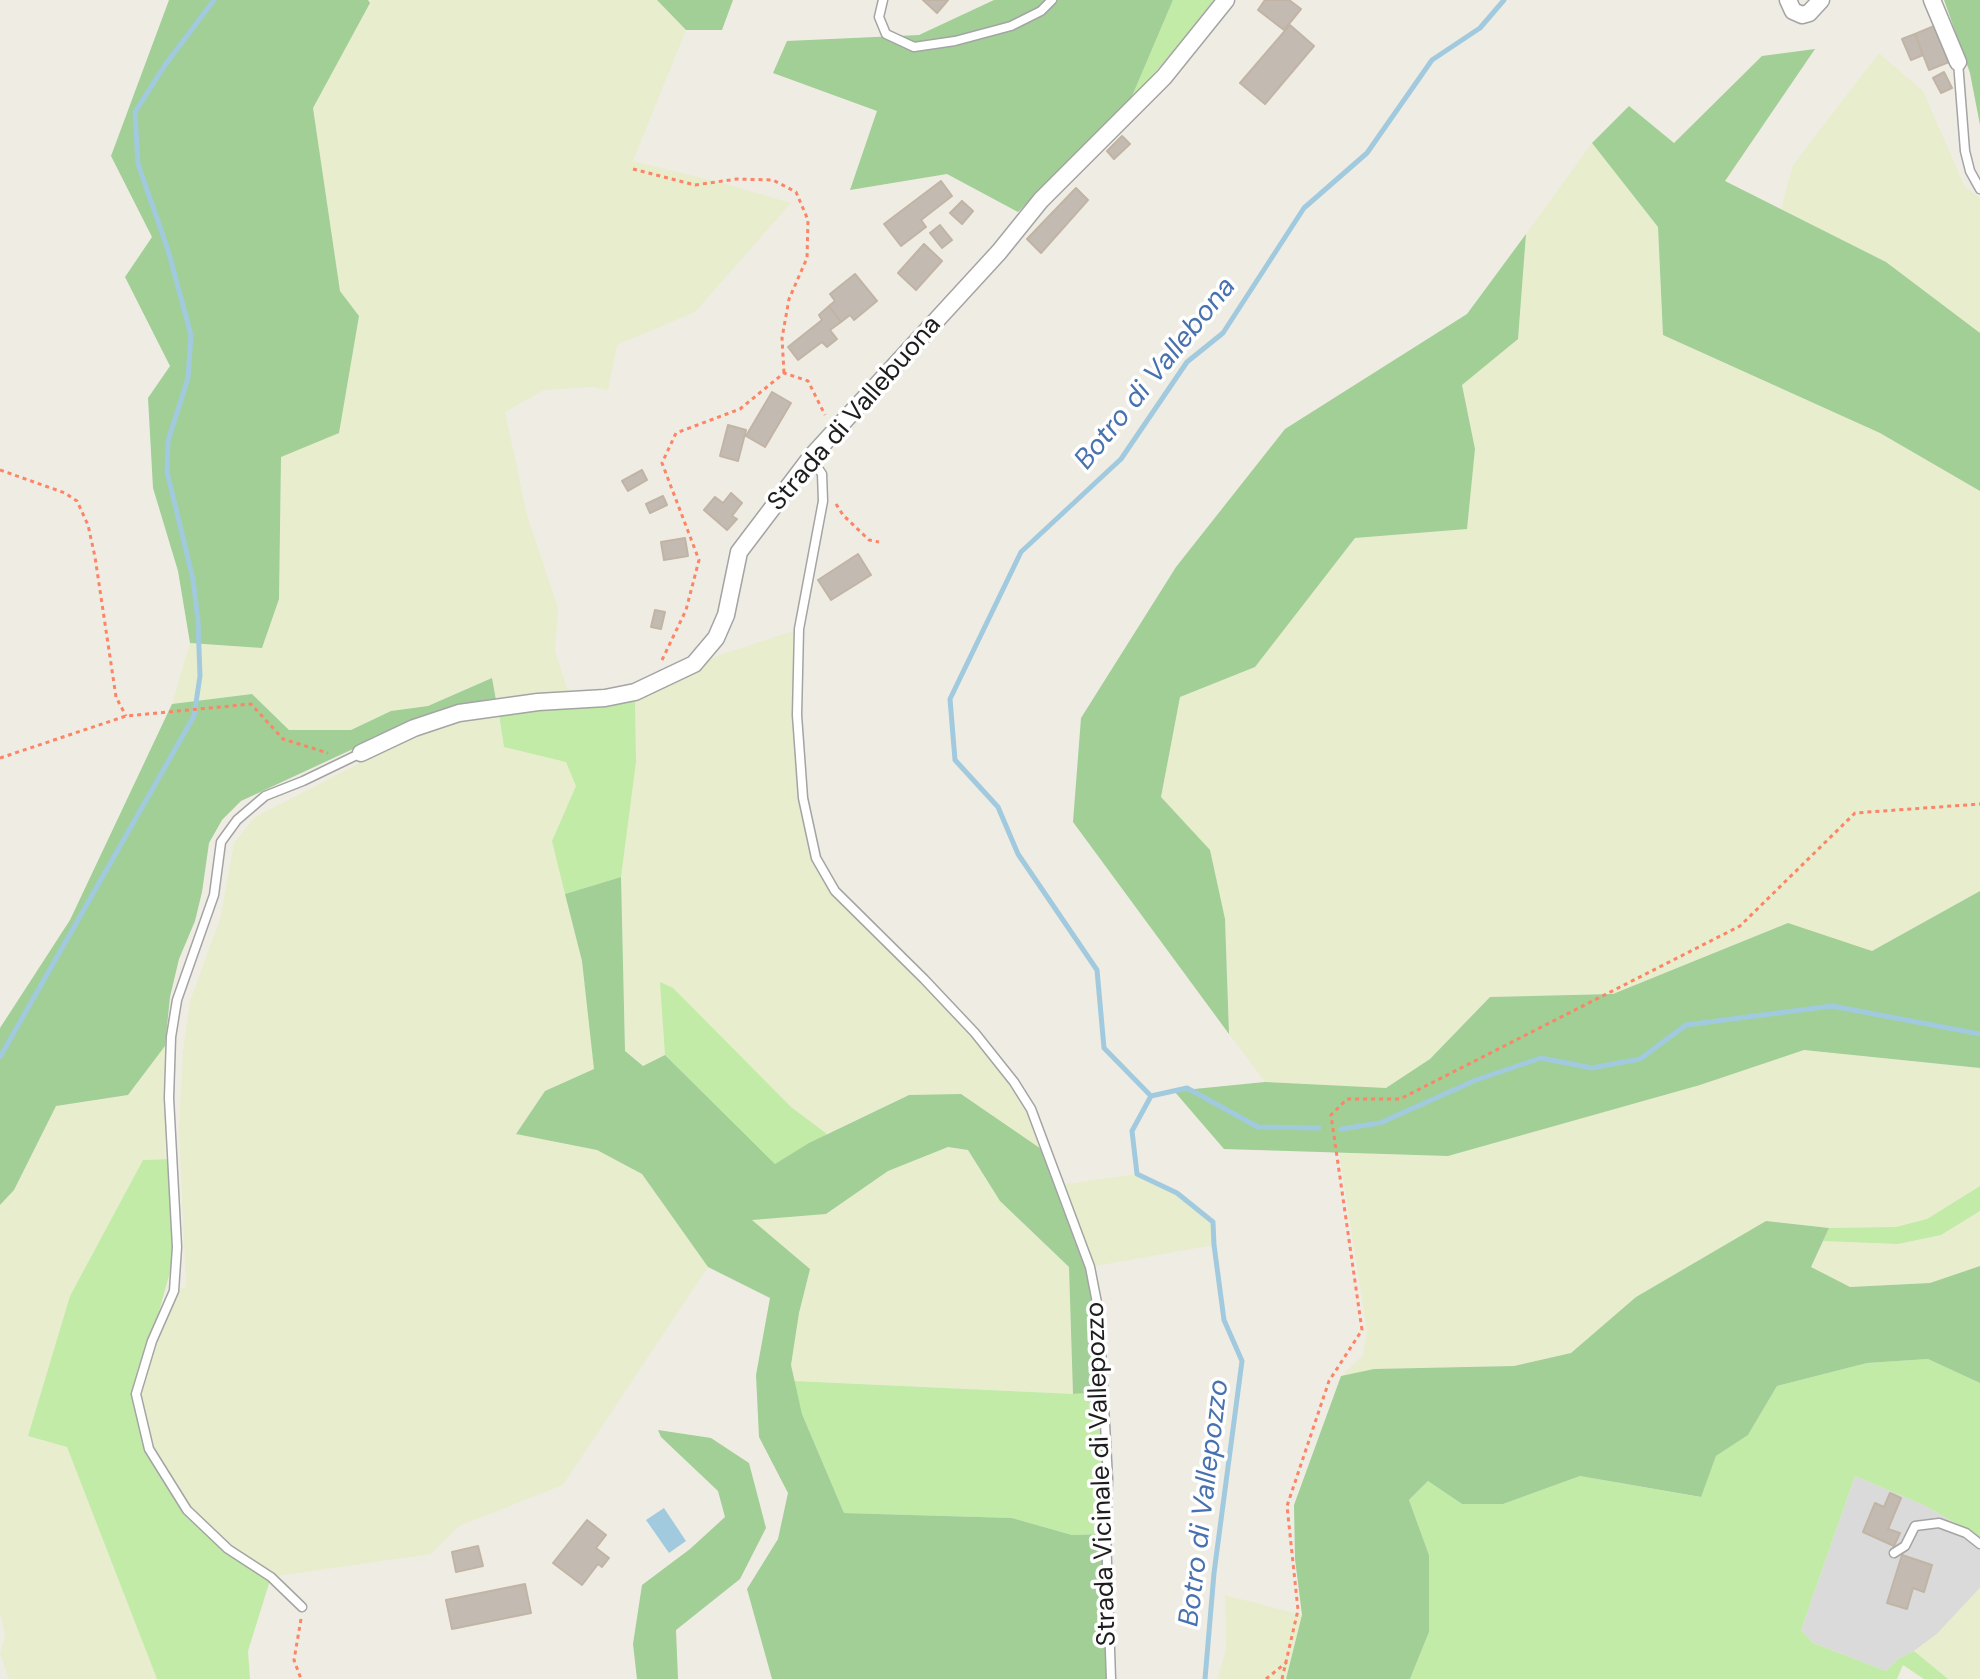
<!DOCTYPE html>
<html>
<head>
<meta charset="utf-8">
<style>
  body { margin:0 }
  canvas { display:block; background:#efece3 }
</style>
</head>
<body>
<canvas width="1980" height="1679"></canvas>
<script>
const c = document.querySelector('canvas').getContext('2d');
c.lineJoin = 'round';
function fill(path, color) { c.fillStyle = color; c.fill(path, 'evenodd'); }
const poly = rows => new Path2D(rows.map(r => 'M' + r).join(''));
function trace(path, color, width, dash) { c.strokeStyle = color; c.lineWidth = width; c.lineCap = dash ? 'butt' : 'round'; c.setLineDash(dash || []); c.stroke(path); }
function drawText(font, color, halo, rows, align = 'center') {
  c.font = font + ' "DM Sans",sans-serif'; c.lineWidth = 7; c.setLineDash([]); c.textBaseline = 'middle'; c.strokeStyle = halo; c.fillStyle = color; for (const [text, x, y, turn = 0] of rows) {
    c.save(); c.translate(x, y); c.rotate((+turn || 0) * Math.PI / 180); c.textAlign = isNaN(turn) ? turn : align; if (halo) c.strokeText(text, 0, 0); c.fillText(text, 0, 0); c.restore();
  }
}
const residential = poly([
  [1855,1476,1926,1506,1980,1538,1980,1588,1937,1634,1914,1651,1898,1659,1886,1671,1813,1643,1801,1630]
]);
const farmland = poly([
  [370,0,657,0,686,30,633,161,719,182,791,203,695,312,617,345,608,390,593,387,544,390,505,412,527,515,558,608,555,651,571,700,498,709,504,747,567,762,576,786,552,841,582,961,595,1070,545,1091,516,1134,597,1150,642,1174,708,1267,563,1485,459,1526,431,1554,271,1577,187,1510,149,1449,136,1394,174,1291,186,1287,179,1129,183,1051,190,1001,220,919,234,843,255,817,403,741,498,708,492,678,428,706,391,711,351,730,289,730,252,694,172,704,190,643,262,647,279,599,281,457,359,316,340,291,313,108],
  [1879,53,1923,91,1965,187,1980,198,1980,333,1886,262,1781,209,1793,165],
  [1592,143,1658,227,1663,335,1880,433,1980,491,1980,891,1872,951,1788,924,1613,994,1490,997,1430,1059,1386,1089,1265,1082,1229,1034,1225,919,1161,797,1180,697,1255,667,1355,538,1467,529,1475,449,1462,385,1518,339,1526,234],
  [799,629,797,715,803,798,816,858,835,892,924,979,1014,1082,1047,1153,908,1095,827,1134,791,1107,661,982,665,1055,644,1066,625,1051,621,877,636,762,635,699,681,677,708,659],
  [165,1046,165,1159,143,1160,70,1296,28,1436,67,1447,157,1679,9,1679,0,1654,5,1636,0,1612,0,1205,14,1190,56,1106,128,1095],
  [1804,1050,1980,1068,1980,1186,1927,1219,1896,1227,1829,1228,1766,1221,1636,1297,1571,1353,1514,1366,1377,1369,1341,1376,1363,1355,1367,1331,1339,1153,1448,1156,1700,1085],
  [948,1147,968,1150,1000,1201,1069,1267,1073,1394,794,1381,791,1365,799,1313,810,1269,751,1220,826,1214,888,1171],
  [1137,1174,1177,1193,1213,1222,1214,1245,1090,1267,1059,1185],
  [1980,1211,1980,1266,1930,1283,1849,1287,1811,1268,1823,1241,1898,1244,1941,1235],
  [1980,1588,1980,1679,1948,1679,1914,1651,1937,1634],
  [1225,1595,1302,1615,1286,1679,1218,1679,1226,1648]
]);
const grass = poly([
  [1173,0,1218,0,1130,101],
  [635,699,636,762,621,877,565,894,552,841,576,786,566,762,504,747,499,714,521,710,607,706],
  [660,982,673,988,791,1107,827,1134,775,1164,665,1055],
  [172,1159,177,1247,136,1394,149,1449,187,1510,271,1577,248,1651,250,1679,157,1679,67,1447,28,1436,70,1296,143,1160],
  [1980,1186,1980,1211,1941,1235,1898,1244,1823,1241,1829,1228,1896,1227,1927,1219],
  [1928,1359,1980,1383,1980,1538,1926,1506,1855,1476,1801,1630,1813,1643,1886,1671,1898,1659,1914,1651,1948,1679,1924,1679,1903,1665,1897,1679,1410,1679,1429,1632,1429,1555,1409,1500,1428,1481,1462,1504,1503,1504,1580,1476,1700,1497,1716,1456,1748,1435,1777,1386,1867,1363],
  [794,1381,1073,1394,1103,1392,1106,1534,1072,1535,1012,1518,844,1513,802,1414]
]);
const forest = poly([
  [169,0,368,0,370,3,313,108,340,291,359,316,339,433,281,457,279,599,262,648,190,643,178,571,153,488,148,398,170,366,125,277,152,237,111,156],
  [657,0,733,0,722,30,686,30],
  [994,0,1173,0,1130,101,1018,212,947,174,850,190,877,111,773,73,787,41,919,35],
  [1944,0,1980,0,1980,125,1970,73],
  [1815,49,1725,181,1886,262,1980,333,1980,491,1880,433,1663,335,1658,227,1592,143,1629,106,1674,143,1762,56],
  [1526,234,1518,339,1462,385,1475,449,1467,529,1355,538,1255,667,1180,697,1161,797,1210,850,1225,919,1229,1034,1073,822,1081,718,1176,567,1285,429,1467,314],
  [492,678,496,700,381,736,241,801,222,820,209,843,202,892,195,921,179,959,170,997,165,1046,128,1095,56,1106,14,1190,0,1205,0,1028,70,920,172,704,252,694,289,730,351,730,391,711,428,706],
  [621,877,625,1051,643,1066,665,1055,775,1164,809,1143,909,1095,961,1094,1047,1153,1090,1267,1103,1392,1073,1394,1069,1267,1000,1201,968,1150,948,1147,888,1171,826,1214,752,1220,810,1269,799,1313,791,1365,802,1414,844,1513,1012,1518,1072,1535,1106,1534,1111,1679,772,1679,747,1589,778,1539,788,1493,759,1437,756,1375,770,1298,708,1267,642,1174,597,1150,516,1134,545,1091,594,1069,582,961,565,894],
  [1980,891,1980,1068,1804,1050,1700,1085,1448,1156,1224,1149,1174,1091,1265,1082,1386,1088,1430,1059,1490,997,1613,994,1788,923,1872,951],
  [1766,1221,1829,1228,1811,1267,1850,1287,1930,1283,1980,1266,1980,1383,1928,1359,1867,1363,1777,1386,1748,1435,1716,1456,1701,1497,1580,1476,1503,1504,1462,1504,1428,1481,1409,1500,1429,1555,1429,1632,1410,1679,1286,1679,1302,1615,1295,1559,1294,1505,1341,1376,1374,1369,1514,1366,1571,1353,1636,1297],
  [658,1430,711,1438,749,1463,766,1528,740,1579,676,1630,678,1679,637,1679,633,1644,642,1585,690,1549,725,1517,718,1491,661,1437]
]);
const water = poly([
  [664,1508,686,1541,669,1553,646,1520]
]);
const stream = poly([
  [0,1057,194,716,200,676,198,621,193,579,167,472,168,441,188,378,191,335,168,250,138,164,135,112,165,65,214,0],
  [1151,1096,1104,1048,1097,970,1018,854,998,807,955,760,950,699,1021,552,1121,459,1187,362,1223,333,1304,208,1367,153,1432,60,1480,28,1504,0],
  [1151,1096,1132,1131,1137,1174,1177,1193,1213,1222,1214,1245,1224,1320,1242,1361,1214,1573,1205,1679],
  [1151,1096,1187,1088,1258,1127,1319,1128],
  [1341,1129,1380,1123,1476,1080,1541,1058,1592,1068,1640,1059,1686,1025,1832,1006,1980,1034]
]);
const building = poly([
  [923,0,948,0,937,13,923,0],
  [1265,0,1289,0,1301,9,1284,30,1258,10,1265,0],
  [1939,24,1954,60,1929,70,1915,34,1939,24],
  [1290,25,1314,46,1265,104,1240,83,1290,25],
  [1915,34,1923,55,1911,60,1902,39,1915,34],
  [1944,72,1952,88,1941,93,1933,78,1944,72],
  [1122,136,1130,144,1114,159,1107,151,1122,136],
  [941,181,952,196,921,220,926,227,901,246,884,224,941,181],
  [1076,188,1088,200,1041,253,1027,239,1076,188],
  [962,201,973,211,962,224,950,213,962,201],
  [940,225,952,240,942,248,930,233,940,225],
  [924,244,942,261,916,290,898,273,924,244],
  [855,274,877,301,854,320,850,315,841,322,829,306,835,301,830,294,855,274],
  [829,306,841,322,830,330,837,339,827,347,822,342,798,360,788,347,822,320,819,315,829,306],
  [772,392,791,403,765,447,746,436,772,392],
  [728,425,746,430,738,461,720,456,728,425],
  [642,470,647,480,628,491,622,481,642,470],
  [731,493,742,503,732,516,737,519,727,530,704,510,715,497,723,503,731,493],
  [663,496,667,505,650,513,646,504,663,496],
  [685,538,688,556,664,560,661,542,685,538],
  [858,554,871,575,831,600,818,580,858,554],
  [655,610,665,612,661,629,651,627,655,610],
  [1890,1493,1901,1498,1888,1529,1900,1533,1894,1546,1863,1532,1875,1503,1884,1507,1890,1493],
  [587,1520,606,1535,596,1548,609,1558,602,1567,598,1564,582,1585,553,1563,587,1520],
  [478,1546,483,1566,456,1572,452,1552,478,1546],
  [1902,1555,1932,1565,1924,1592,1913,1588,1907,1609,1887,1603,1902,1555],
  [525,1584,531,1613,452,1629,446,1600,525,1584]
]);
const path = poly([
  [633,169,695,185,737,179,773,180,796,192,808,220,807,258,789,299,782,338,784,373],
  [0,470,65,493,77,501,88,525,95,557,116,697,126,716],
  [836,504,843,515,869,540,879,542],
  [662,660,686,610,699,560,662,463,676,433,740,409,784,373,808,381,825,415],
  [0,758,126,716,251,704,283,739,328,753],
  [301,1619,294,1660,301,1679],
  [1266,1679,1287,1662],
  [1282,1679,1298,1610,1287,1506,1329,1381,1362,1330,1331,1115,1347,1099,1400,1099,1740,926,1855,813,1980,804]
]);
const service = poly([
  [883,0,879,17,886,34,914,47,955,41,1011,26,1041,11,1052,0],
  [1958,62,1965,151,1970,171,1980,189],
  [811,458,822,474,823,501,799,629,797,715,803,798,816,858,835,891,924,979,975,1033,1014,1082,1031,1109,1090,1267,1099,1313,1108,1479,1106,1534,1111,1679],
  [1894,1553,1905,1546,1915,1526,1939,1523,1966,1533,1980,1544],
  [302,1607,271,1577,228,1549,187,1510,149,1449,136,1394,152,1341,174,1291,177,1247,169,1098,171,1037,177,1000,214,895,221,842,237,820,265,796,303,781,361,753]
]);
const minor = poly([
  [1788,0,1793,11,1802,15,1809,13,1821,0],
  [1932,0,1958,62],
  [361,753,414,728,459,713,538,702,605,698,635,692,694,664,716,638,726,615,739,552,811,457,999,252,1041,200,1164,77,1226,0]
]);
const streetNames = [
  ["Strada di Vallebuona",855,414,-49],
  ["Strada Vicinale di Vallepozzo",1102,1474,-92]
];
const waterNames = [
  ["Botro di Vallebona",1156,374,-51],
  ["Botro di Vallepozzo",1205,1503,-83]
];
fill(residential, '#dbdada');
fill(farmland, '#e8eecd');
fill(grass, '#c1eba7');
fill(forest, '#a1cf96');
fill(water, '#a2cade');
trace(stream, '#a2cade', 5);
fill(building, '#c3bbb2');
trace(building, '#c1b4a5', 2);
trace(service, '#a4a4a4', 11);
trace(minor, '#a4a4a4', 19);
trace(path, '#fd8466', 3, [4, 4]);
trace(service, '#fff', 8);
trace(minor, '#fff', 16);
drawText('26px', '#1d1d1d', '#fff', streetNames);
drawText('italic 28px', '#4871af', '#fff', waterNames);
</script>
</body>
</html>
